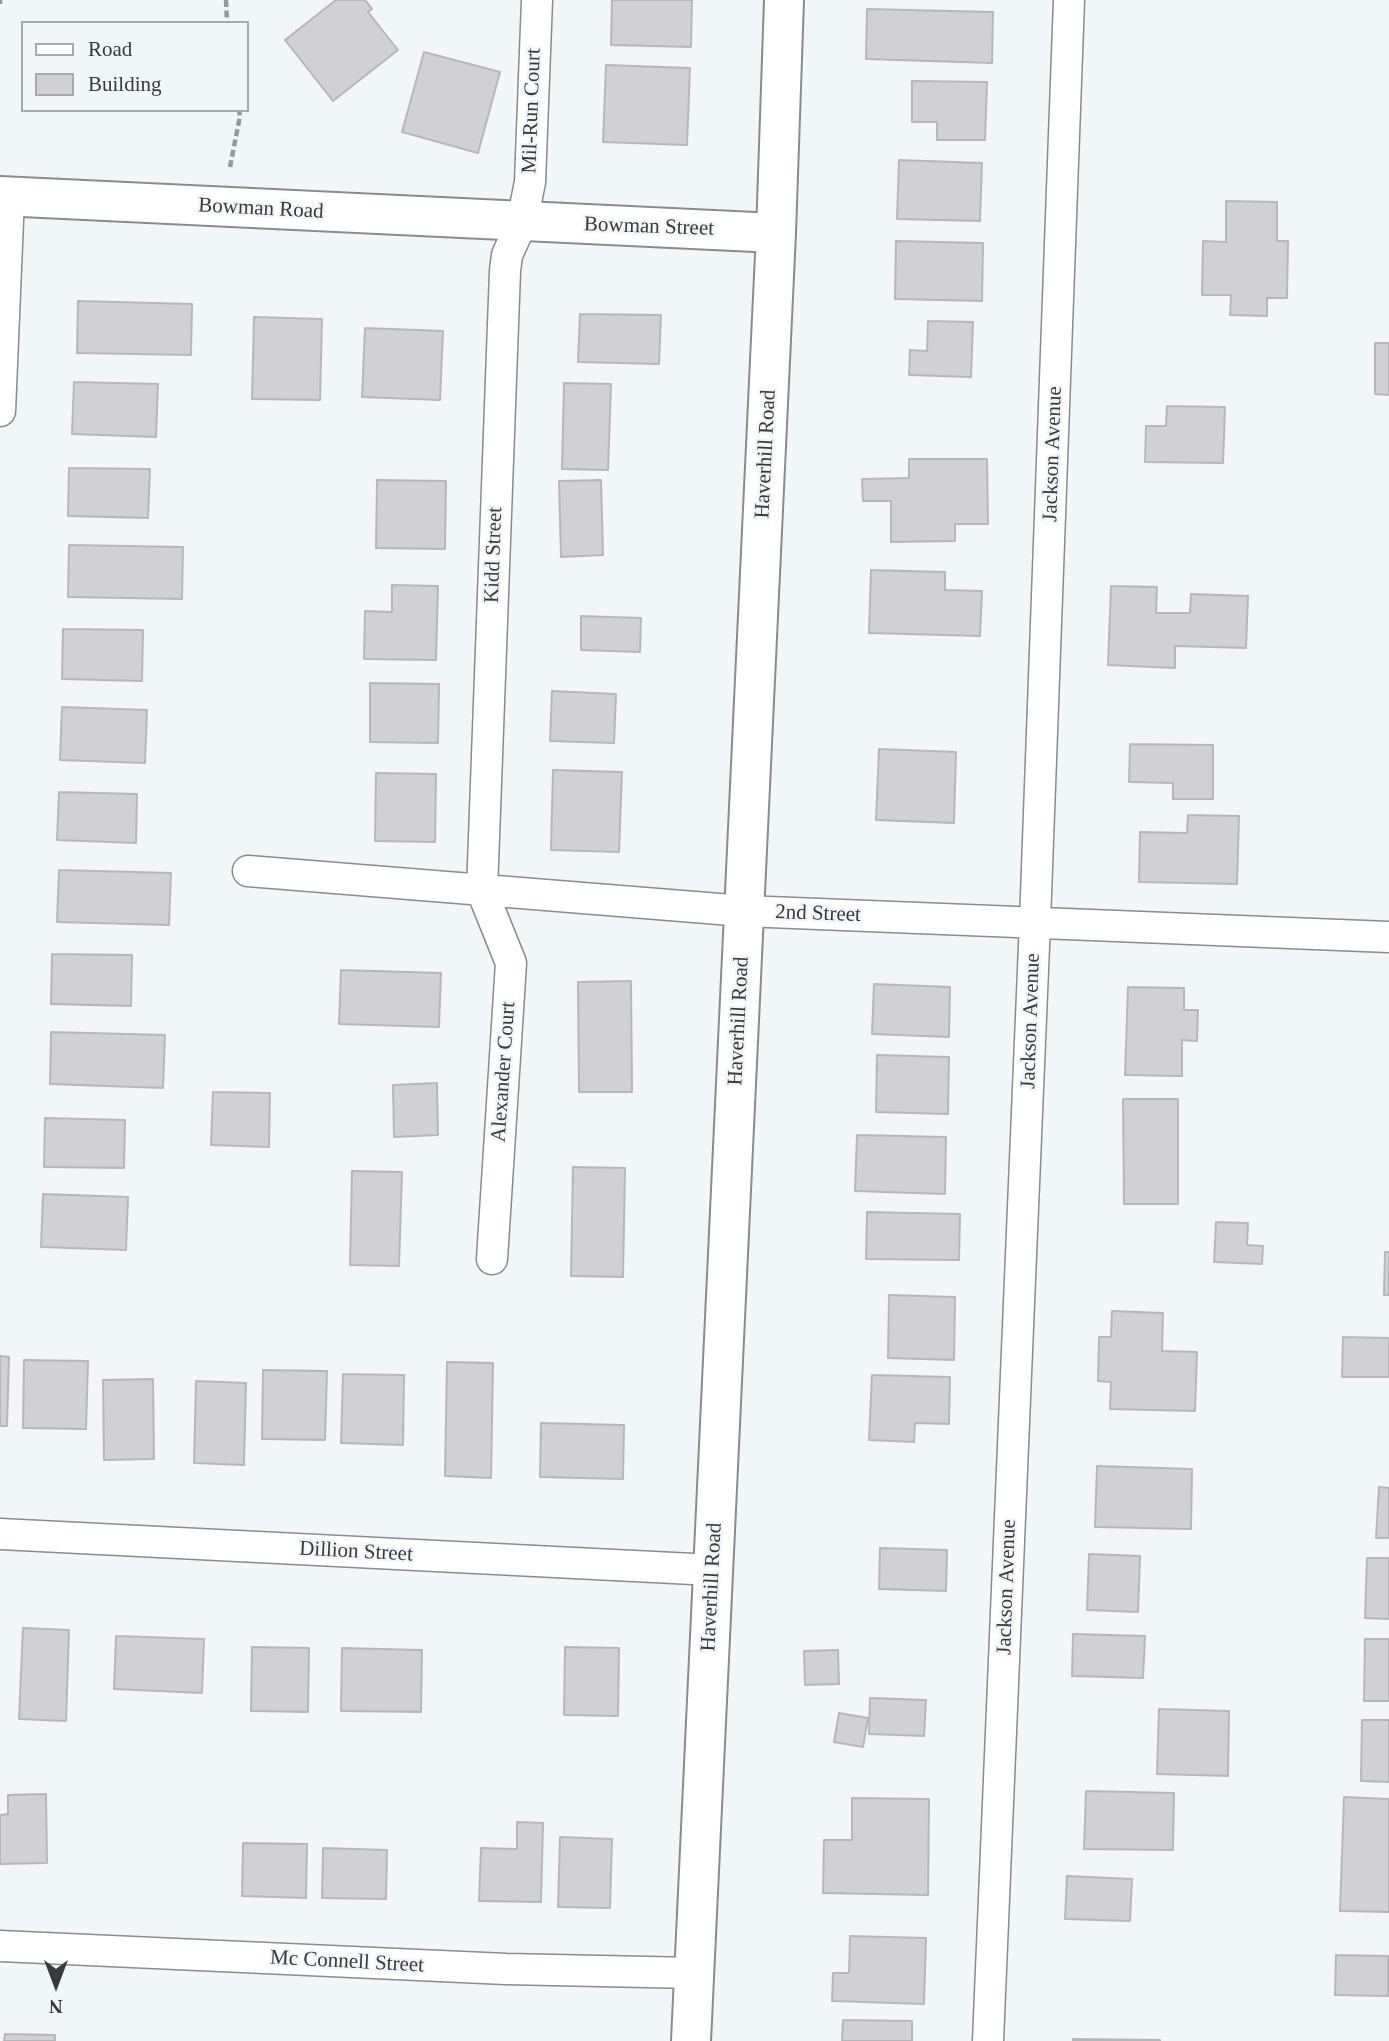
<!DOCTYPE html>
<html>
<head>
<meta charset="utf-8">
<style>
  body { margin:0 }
  #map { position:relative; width:1389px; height:2041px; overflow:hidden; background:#f1f6f9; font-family:Georgia,serif }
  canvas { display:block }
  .legend { position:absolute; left:21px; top:21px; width:228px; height:91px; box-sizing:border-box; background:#f1f6f9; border:2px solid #a7aaad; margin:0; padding:9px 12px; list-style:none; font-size:21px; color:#37393a }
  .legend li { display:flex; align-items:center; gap:14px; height:35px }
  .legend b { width:35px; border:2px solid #a7aaad }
  .north { position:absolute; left:21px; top:1950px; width:70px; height:70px; -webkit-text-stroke:5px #f1f6f9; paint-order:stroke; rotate:180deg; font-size:19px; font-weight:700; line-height:28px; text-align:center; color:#37393a }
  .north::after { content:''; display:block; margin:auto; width:24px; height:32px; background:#37393a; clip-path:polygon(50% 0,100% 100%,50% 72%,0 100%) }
</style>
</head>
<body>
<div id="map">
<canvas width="1389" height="2041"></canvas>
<ul class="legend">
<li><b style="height:9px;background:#fff"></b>Road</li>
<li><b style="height:19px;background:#d1d0d5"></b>Building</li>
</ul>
<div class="north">N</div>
</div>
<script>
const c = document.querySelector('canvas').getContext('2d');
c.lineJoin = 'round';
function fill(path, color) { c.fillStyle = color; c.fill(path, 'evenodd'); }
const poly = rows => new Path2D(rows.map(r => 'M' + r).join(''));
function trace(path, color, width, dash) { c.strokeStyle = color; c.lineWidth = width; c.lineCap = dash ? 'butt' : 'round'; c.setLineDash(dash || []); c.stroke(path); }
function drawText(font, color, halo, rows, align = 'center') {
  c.font = font + ' Georgia,serif'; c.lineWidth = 5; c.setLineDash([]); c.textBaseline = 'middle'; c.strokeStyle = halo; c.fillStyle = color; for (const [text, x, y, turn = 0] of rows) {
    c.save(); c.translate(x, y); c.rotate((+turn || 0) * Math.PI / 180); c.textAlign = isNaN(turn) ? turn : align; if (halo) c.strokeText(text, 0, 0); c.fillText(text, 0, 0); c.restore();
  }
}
const building = poly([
  [336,0,365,0,372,9,368,12,398,50,333,101,285,40,336,0],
  [612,0,692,0,691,47,611,45,612,0],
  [867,9,993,12,992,63,866,59,867,9],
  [424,52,500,72,478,153,402,132,424,52],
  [606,65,690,68,687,145,603,142,606,65],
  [912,81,987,82,985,140,937,140,937,122,912,122,912,81],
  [899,160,982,163,980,221,897,219,899,160],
  [1226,201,1277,202,1277,241,1288,241,1287,298,1267,298,1267,316,1230,315,1231,295,1202,295,1203,241,1226,242,1226,201],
  [896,241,983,243,982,301,895,299,896,241],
  [78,301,192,304,191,355,77,353,78,301],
  [580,314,661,315,659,364,578,362,580,314],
  [254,317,322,319,320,400,252,399,254,317],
  [928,321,973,322,971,377,909,375,910,350,927,351,928,321],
  [365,328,443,331,440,400,362,397,365,328],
  [1375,343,1389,343,1389,395,1375,394,1375,343],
  [74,382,158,384,156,437,72,434,74,382],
  [564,383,611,384,608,470,562,469,564,383],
  [1167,406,1225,407,1223,463,1145,462,1146,426,1166,426,1167,406],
  [909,459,987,459,988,524,955,524,955,541,891,542,891,501,863,501,862,479,909,478,909,459],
  [69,468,150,469,148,518,68,516,69,468],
  [377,480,446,481,445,549,376,548,377,480],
  [601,480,603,555,561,557,559,481,601,480],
  [69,545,183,547,182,599,68,597,69,545],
  [871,570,945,572,945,590,982,591,980,636,869,633,871,570],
  [392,585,438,586,436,660,364,659,365,611,392,612,392,585],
  [1111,586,1157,587,1156,613,1190,613,1191,594,1248,596,1246,648,1175,646,1175,668,1108,665,1111,586],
  [581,616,641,618,640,652,581,650,581,616],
  [63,629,143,630,142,681,62,679,63,629],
  [370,683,439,684,438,743,370,742,370,683],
  [552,691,616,694,614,743,550,741,552,691],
  [62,707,147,710,145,763,60,760,62,707],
  [1130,744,1213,745,1213,799,1173,799,1173,783,1129,782,1130,744],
  [879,749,956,752,954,823,876,820,879,749],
  [553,770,622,772,619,852,551,850,553,770],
  [376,773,436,774,435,842,375,841,376,773],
  [59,792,137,794,136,843,57,840,59,792],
  [1188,815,1239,816,1237,884,1139,882,1140,832,1187,833,1188,815],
  [59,870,171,873,169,925,57,922,59,870],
  [52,954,132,955,131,1006,51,1004,52,954],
  [341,970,441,973,439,1027,339,1024,341,970],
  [631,981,632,1092,579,1092,578,982,631,981],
  [874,984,950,987,949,1037,872,1034,874,984],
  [1128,987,1184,988,1184,1010,1198,1010,1197,1041,1182,1040,1182,1076,1125,1075,1128,987],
  [51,1032,165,1035,163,1088,50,1084,51,1032],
  [877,1055,949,1057,948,1114,876,1112,877,1055],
  [437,1083,438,1135,394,1137,393,1085,437,1083],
  [213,1092,270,1093,269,1147,211,1145,213,1092],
  [1123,1099,1178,1099,1178,1204,1124,1204,1123,1099],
  [45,1118,125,1120,124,1168,44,1167,45,1118],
  [857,1135,946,1137,945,1194,855,1191,857,1135],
  [573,1167,625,1168,623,1277,571,1276,573,1167],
  [352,1171,402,1172,399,1266,350,1265,352,1171],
  [43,1194,128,1197,126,1250,41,1247,43,1194],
  [867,1212,960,1214,959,1260,866,1259,867,1212],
  [1216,1222,1248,1223,1247,1245,1263,1246,1262,1264,1214,1262,1216,1222],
  [1385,1252,1389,1252,1389,1295,1384,1295,1385,1252],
  [889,1295,955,1297,954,1360,888,1358,889,1295],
  [1112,1311,1163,1313,1162,1351,1197,1352,1195,1411,1110,1409,1111,1382,1098,1381,1099,1337,1111,1337,1112,1311],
  [1343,1337,1389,1338,1389,1377,1342,1377,1343,1337],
  [0,1356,9,1357,7,1426,0,1426,0,1356],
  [24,1360,88,1361,86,1429,23,1428,24,1360],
  [447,1362,493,1363,491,1478,445,1476,447,1362],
  [263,1370,327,1371,325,1440,262,1439,263,1370],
  [343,1374,404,1375,403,1445,341,1443,343,1374],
  [872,1375,950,1377,949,1424,915,1423,914,1442,869,1440,872,1375],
  [153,1379,154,1459,104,1460,103,1380,153,1379],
  [196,1381,246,1383,244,1465,194,1463,196,1381],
  [541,1423,624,1425,623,1479,540,1477,541,1423],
  [1097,1466,1192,1469,1191,1529,1095,1527,1097,1466],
  [1379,1487,1389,1488,1389,1538,1376,1538,1379,1487],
  [880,1548,947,1550,946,1591,879,1589,880,1548],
  [1089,1554,1140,1556,1138,1612,1087,1610,1089,1554],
  [1367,1558,1389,1558,1389,1619,1365,1618,1367,1558],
  [23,1628,69,1630,66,1721,19,1719,23,1628],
  [1073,1634,1145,1636,1143,1678,1072,1676,1073,1634],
  [116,1636,204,1639,202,1693,114,1689,116,1636],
  [1365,1639,1389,1639,1389,1701,1364,1701,1365,1639],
  [252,1647,309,1648,308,1712,251,1711,252,1647],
  [565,1647,619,1648,618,1716,564,1715,565,1647],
  [342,1648,422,1650,421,1712,341,1711,342,1648],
  [838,1650,839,1684,805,1685,804,1651,838,1650],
  [870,1698,926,1700,924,1736,869,1734,870,1698],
  [1159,1709,1229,1711,1228,1776,1157,1774,1159,1709],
  [839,1713,868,1718,863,1747,834,1742,839,1713],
  [1362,1720,1389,1720,1389,1782,1361,1781,1362,1720],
  [1086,1791,1174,1793,1173,1850,1084,1849,1086,1791],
  [46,1794,47,1863,0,1864,0,1815,8,1814,8,1795,46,1794],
  [1344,1797,1389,1799,1389,1912,1340,1911,1344,1797],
  [852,1798,929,1799,928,1895,823,1893,824,1840,852,1840,852,1798],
  [517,1822,543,1823,541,1902,479,1901,481,1848,517,1849,517,1822],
  [560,1837,612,1839,610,1908,558,1907,560,1837],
  [243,1843,307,1844,306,1898,242,1896,243,1843],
  [323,1848,387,1850,386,1899,322,1898,323,1848],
  [1067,1876,1132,1879,1130,1921,1065,1919,1067,1876],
  [850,1936,926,1938,924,2004,832,2001,833,1973,849,1973,850,1936],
  [1336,1955,1388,1956,1388,1996,1335,1995,1336,1955],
  [843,2020,912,2021,912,2041,842,2041,843,2020],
  [5,2034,55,2035,55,2041,4,2041,5,2034],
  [1073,2039,1160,2040,1160,2041,1073,2041,1073,2039]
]);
const path = poly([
  [226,0,227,23],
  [0,4,0,0],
  [230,167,240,116,239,110]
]);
const street = poly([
  [0,411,9,197],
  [248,871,744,911,1389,937],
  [492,1259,511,963,482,891,505,271,507,255,522,222,530,182,537,0],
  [0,1534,713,1570],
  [0,1946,506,1969,694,1973],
  [988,2041,1035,922,1069,0]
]);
const secondary = poly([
  [0,196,776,233],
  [691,2041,776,233,784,0]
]);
const streetNames = [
  ["Mil-Run Court",532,111,-88],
  ["Bowman Road",261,209,3],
  ["Bowman Street",649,227,2],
  ["Haverhill Road",766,454,-87],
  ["Jackson Avenue",1053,454,-88],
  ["Kidd Street",494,555,-88],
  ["2nd Street",818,914,2],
  ["Haverhill Road",739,1021,-87],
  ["Jackson Avenue",1031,1021,-88],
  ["Alexander Court",504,1072,-86],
  ["Dillion Street",356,1552,3],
  ["Haverhill Road",712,1587,-87],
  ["Jackson Avenue",1007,1587,-88],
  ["Mc Connell Street",347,1962,3]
];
fill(building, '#d1d0d5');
trace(building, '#b7b7bb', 2);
trace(street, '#888c8f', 33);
trace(secondary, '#888c8f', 42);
trace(path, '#96999b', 4.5, [7, 3.5]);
trace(street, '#fff', 30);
trace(secondary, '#fff', 38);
drawText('21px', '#37393a', '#f1f6f9', streetNames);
</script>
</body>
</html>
